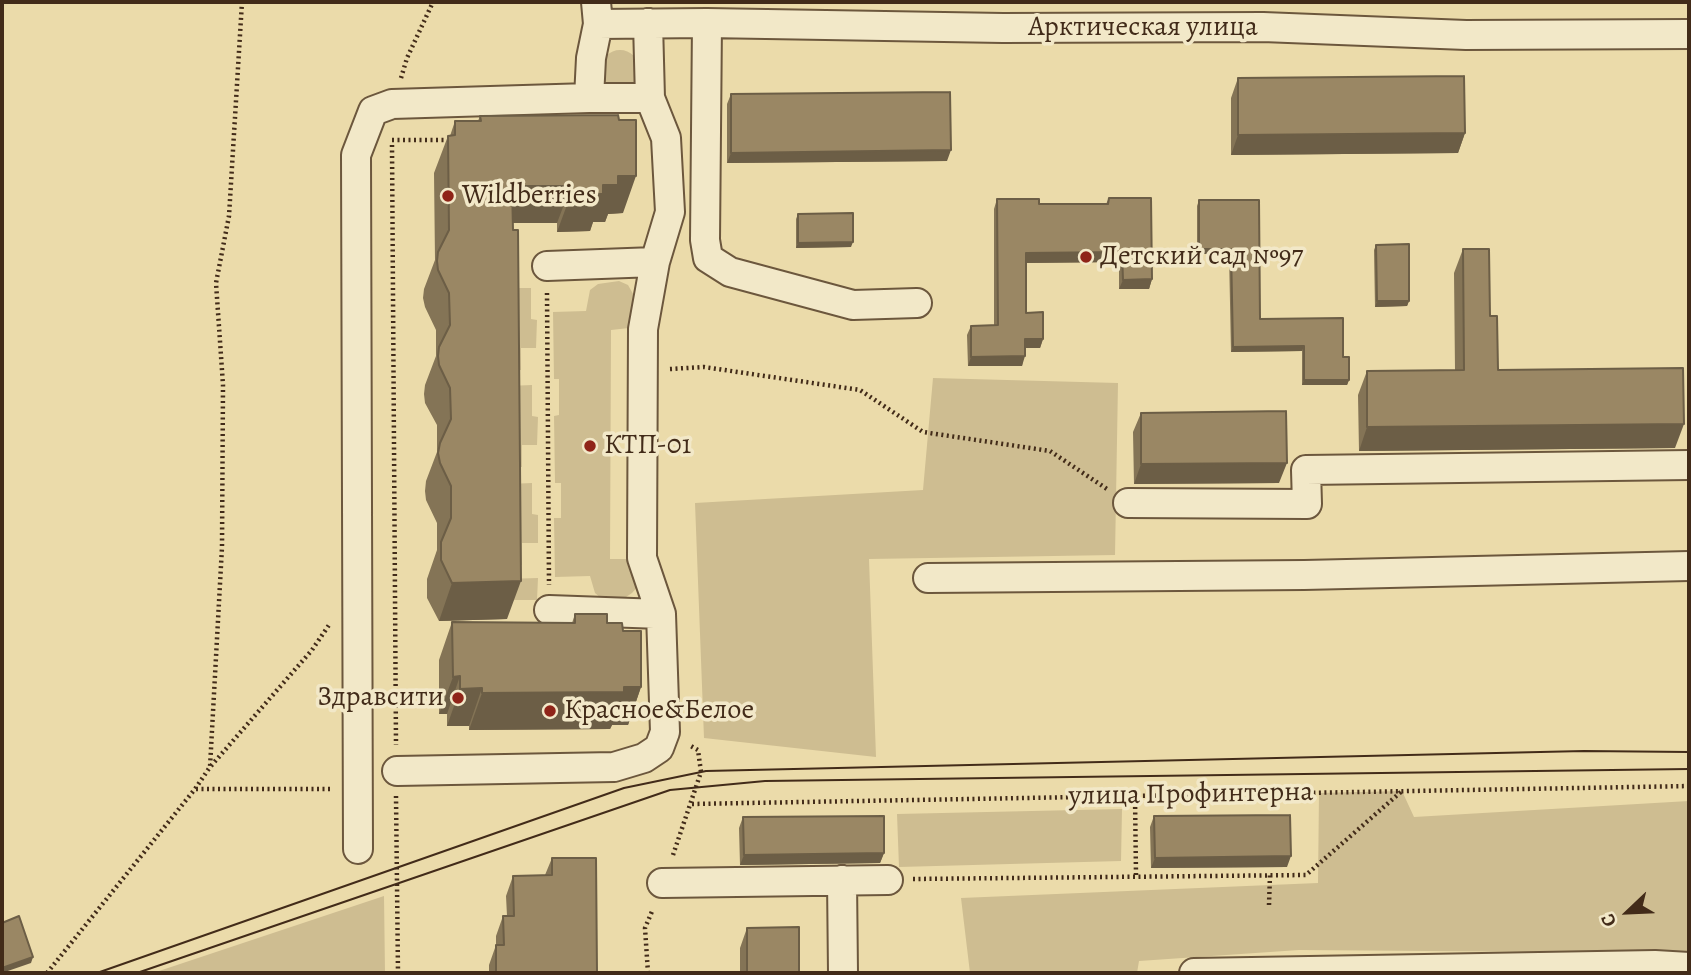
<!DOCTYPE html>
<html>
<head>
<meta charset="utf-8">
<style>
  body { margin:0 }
  #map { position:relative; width:1691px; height:975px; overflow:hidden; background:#ebdbaa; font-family:Alegreya,serif }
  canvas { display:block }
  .frame { position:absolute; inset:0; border:4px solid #422b19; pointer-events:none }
  .north { position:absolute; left:1593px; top:877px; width:70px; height:70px; -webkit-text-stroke:5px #f2e8c8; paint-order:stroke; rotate:247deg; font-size:19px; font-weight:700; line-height:28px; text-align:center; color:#422b19 }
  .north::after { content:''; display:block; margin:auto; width:24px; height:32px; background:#422b19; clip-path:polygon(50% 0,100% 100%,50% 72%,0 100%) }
</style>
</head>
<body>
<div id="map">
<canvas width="1691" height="975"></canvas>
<div class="frame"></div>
<div class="north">С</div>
</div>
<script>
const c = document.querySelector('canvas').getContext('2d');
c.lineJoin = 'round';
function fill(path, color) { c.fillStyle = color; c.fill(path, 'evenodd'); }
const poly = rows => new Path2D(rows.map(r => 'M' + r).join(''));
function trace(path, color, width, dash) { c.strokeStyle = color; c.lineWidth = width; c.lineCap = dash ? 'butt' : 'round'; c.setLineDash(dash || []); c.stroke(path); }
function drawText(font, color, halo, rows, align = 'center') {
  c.font = font + ' Alegreya,serif'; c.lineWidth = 7; c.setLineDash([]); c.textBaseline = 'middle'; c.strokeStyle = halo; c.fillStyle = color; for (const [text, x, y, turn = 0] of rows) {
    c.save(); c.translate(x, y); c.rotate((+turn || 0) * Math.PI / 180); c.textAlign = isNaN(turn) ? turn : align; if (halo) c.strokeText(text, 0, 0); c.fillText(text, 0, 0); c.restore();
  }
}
const green = poly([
  '601 69a19 19 0 1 1 38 0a19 19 0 1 1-38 0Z',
  [619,281,628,285,637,301,634,323,629,328,611,330,610,559,636,559,640,584,632,593,623,599,601,598,595,593,590,576,555,577,554,518,561,518,561,483,555,483,554,416,559,415,559,379,554,379,553,312,586,311,590,290,598,284],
  [507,288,531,288,531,319,537,320,536,348,521,348,521,370,509,370],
  [933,378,1118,383,1115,555,869,559,876,757,704,738,695,503,923,490],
  [532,385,532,416,538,417,537,445,522,445,522,467,510,467,508,386],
  [532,483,532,514,538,515,538,543,522,543,522,565,510,565,508,484],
  [538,578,537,600,505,600,505,579],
  [1402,791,1414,817,1689,801,1689,953,1299,950,1139,961,1137,973,970,973,961,898,1318,883,1319,793],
  [1122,809,1121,861,899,867,897,814],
  [384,896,385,973,153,973]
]);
const path = poly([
  [401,78,407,58,433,2],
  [392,140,452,140],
  [392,145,396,745],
  [547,293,549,585],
  [670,369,704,367,860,390,923,432,1050,451,1107,489],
  [211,766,312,650,329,625],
  [196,789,331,789],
  [396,796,398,973],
  [1135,796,1136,875],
  [692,804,1689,786],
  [673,855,701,772,698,750,689,745],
  [913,879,1306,875,1402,791],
  [1269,905,1270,875],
  [47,973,195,789,210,767,222,547,223,385,216,283,229,216,242,2],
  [648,973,645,928,653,909]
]);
const minor = poly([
  [707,23,705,240,708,258,730,272,853,305,917,303],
  [598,24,707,23,1003,28,1263,27,1466,35,1689,34],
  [589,98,591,58,598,24,596,2],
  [547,266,655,262],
  [1128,503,1307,504,1306,470,1689,465],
  [928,578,1304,575,1689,566],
  [549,610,661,614],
  [397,771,614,767,644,758,659,748,665,732,661,614,642,558,643,329,655,262,670,212,666,138,650,98,648,23],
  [358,849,356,155,373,111,392,104,589,98,650,98],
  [842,880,843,973],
  [662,883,888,880],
  [1194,973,1655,965,1689,967]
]);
const tram = poly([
  [97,973,624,788,706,771,1584,751,1689,752],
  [137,973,670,790,765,781,1689,769]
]);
const wall = poly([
  [1238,78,1465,133,1458,153,1231,155,1231,98],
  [731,94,947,161,727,163,727,104],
  [480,116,623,213,608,214,605,222,593,222,590,231,557,232,557,223,513,223,507,619,439,621,427,598,427,579,437,550,437,523,426,500,425,491,426,481,437,452,437,425,425,403,424,394,425,385,436,356,436,330,425,307,423,298,424,289,435,260,434,173,448,136,450,136,455,121,478,121],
  [1109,198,1152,279,1149,289,1119,289,1119,262,1026,263,1026,313,1043,339,1040,348,1025,348,1022,366,968,366,967,335,971,326,994,326,994,209,997,199,1039,204,1106,204],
  [1199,200,1259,200,1260,319,1343,357,1349,380,1347,385,1302,385,1302,351,1231,352,1229,254,1197,254,1197,206],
  [798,214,851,247,796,248,796,219],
  [1376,245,1409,301,1407,306,1375,307,1374,250],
  [1463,249,1490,316,1498,370,1675,448,1359,451,1358,395,1367,371,1455,370,1454,273],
  [1141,413,1279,483,1134,484,1133,432],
  [575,614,607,623,623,631,641,687,628,725,612,725,610,729,469,730,469,726,447,726,447,714,439,714,439,660,452,622,572,623],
  [1154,816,1287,867,1151,868,1150,827],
  [743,817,884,853,880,863,740,865,739,828],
  [552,858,597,973,489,973,489,965,496,945,496,936,503,916,507,916,506,896,513,876,545,875],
  [747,928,799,973,740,973,740,948]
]);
const shadedWall = poly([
  [1465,133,1458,153,1231,155,1238,135],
  [951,150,947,161,727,163,731,153],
  [618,176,636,176,623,213,608,214,605,222,593,222,590,231,557,232,571,194,603,185],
  [512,186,571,186,557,223,498,223],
  [853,242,851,247,796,248,798,243],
  [1199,249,1231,249,1229,254,1197,254],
  [1122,252,1119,262,1022,263,1026,253],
  [1152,279,1149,289,1119,289,1123,280],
  [1377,301,1409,301,1407,306,1375,307],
  [1025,339,1043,339,1040,348,1021,348],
  [1304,346,1302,351,1231,352,1233,347],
  [1025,356,1022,366,968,366,971,357],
  [1304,380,1349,380,1347,385,1302,385],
  [1684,424,1675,448,1359,451,1367,427],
  [1287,463,1279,483,1134,484,1141,464],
  [521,581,507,619,439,621,452,583],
  [460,676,447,714,439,714,453,677],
  [624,687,641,687,628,725,612,725,610,729,469,730,482,693],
  [482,688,469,726,447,726,460,689],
  [884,853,880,863,740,865,744,855],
  [1291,856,1287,867,1151,868,1155,858],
  [33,957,31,963,2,973,2,968]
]);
const building = poly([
  [1464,76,1465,133,1238,135,1238,78,1464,76],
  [950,92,951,150,731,153,731,94,950,92],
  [618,115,619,120,636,120,636,176,618,176,618,185,603,185,603,194,571,194,571,186,512,186,513,230,518,230,521,581,452,583,441,560,441,542,451,518,451,486,440,463,438,453,440,443,451,419,450,388,439,365,438,356,439,347,450,325,449,293,438,270,437,261,438,252,449,230,448,136,455,135,455,121,481,121,480,116,618,115],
  [1109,198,1151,198,1152,279,1123,280,1122,252,1026,253,1026,313,1043,312,1043,339,1025,339,1025,356,971,357,971,326,998,325,997,199,1039,199,1039,204,1108,204,1109,198],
  [1199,200,1259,200,1260,319,1343,318,1343,357,1349,357,1349,380,1304,380,1304,346,1233,347,1231,249,1199,249,1199,200],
  [853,213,853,242,798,243,798,214,853,213],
  [1409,244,1409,301,1377,301,1376,245,1409,244],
  [1463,249,1489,249,1490,316,1497,316,1498,370,1683,368,1684,424,1367,427,1367,371,1464,370,1463,249],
  [1286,411,1287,463,1141,464,1141,413,1286,411],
  [575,614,607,614,607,623,622,623,623,631,641,631,641,687,624,687,624,692,482,693,482,688,460,689,460,676,453,677,452,622,575,623,575,614],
  [1290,815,1291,856,1155,858,1154,816,1290,815],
  [884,816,884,853,744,855,743,817,884,816],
  [552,858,596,858,597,973,496,973,496,945,504,945,503,916,514,916,513,876,552,875,552,858],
  [19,916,33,957,2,968,2,923,19,916],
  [799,927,799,973,747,973,747,928,799,927]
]);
const markers = [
  [448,196,7,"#8f2418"],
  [1086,257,7,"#8f2418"],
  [590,446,7,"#8f2418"],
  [458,698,7,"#8f2418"],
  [550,711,7,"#8f2418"]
];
const streetNames = [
  ["Арктическая улица",1143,28],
  ["улица Профинтерна",1191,795,-1]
];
const poiNames = [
  ["Wildberries",462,196],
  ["Детский сад №97",1100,257],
  ["КТП-01",604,446],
  ["Здравсити",444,698,"right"],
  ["Красное&Белое",564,711]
];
fill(green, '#cebd91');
trace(minor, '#6c573d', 32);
trace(path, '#422b19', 4.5, [2, 3.5]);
trace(minor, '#f2e8c8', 28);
trace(tram, '#422b19', 2);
fill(wall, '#847456');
fill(shadedWall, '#6c5e46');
fill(building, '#9a8764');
trace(building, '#6c5e46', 2);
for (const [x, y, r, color] of markers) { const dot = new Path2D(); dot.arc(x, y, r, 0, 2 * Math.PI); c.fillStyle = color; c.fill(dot); trace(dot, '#f2e8c8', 2.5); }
drawText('28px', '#422b19', '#f2e8c8', streetNames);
drawText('28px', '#422b19', '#f2e8c8', poiNames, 'left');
</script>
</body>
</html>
